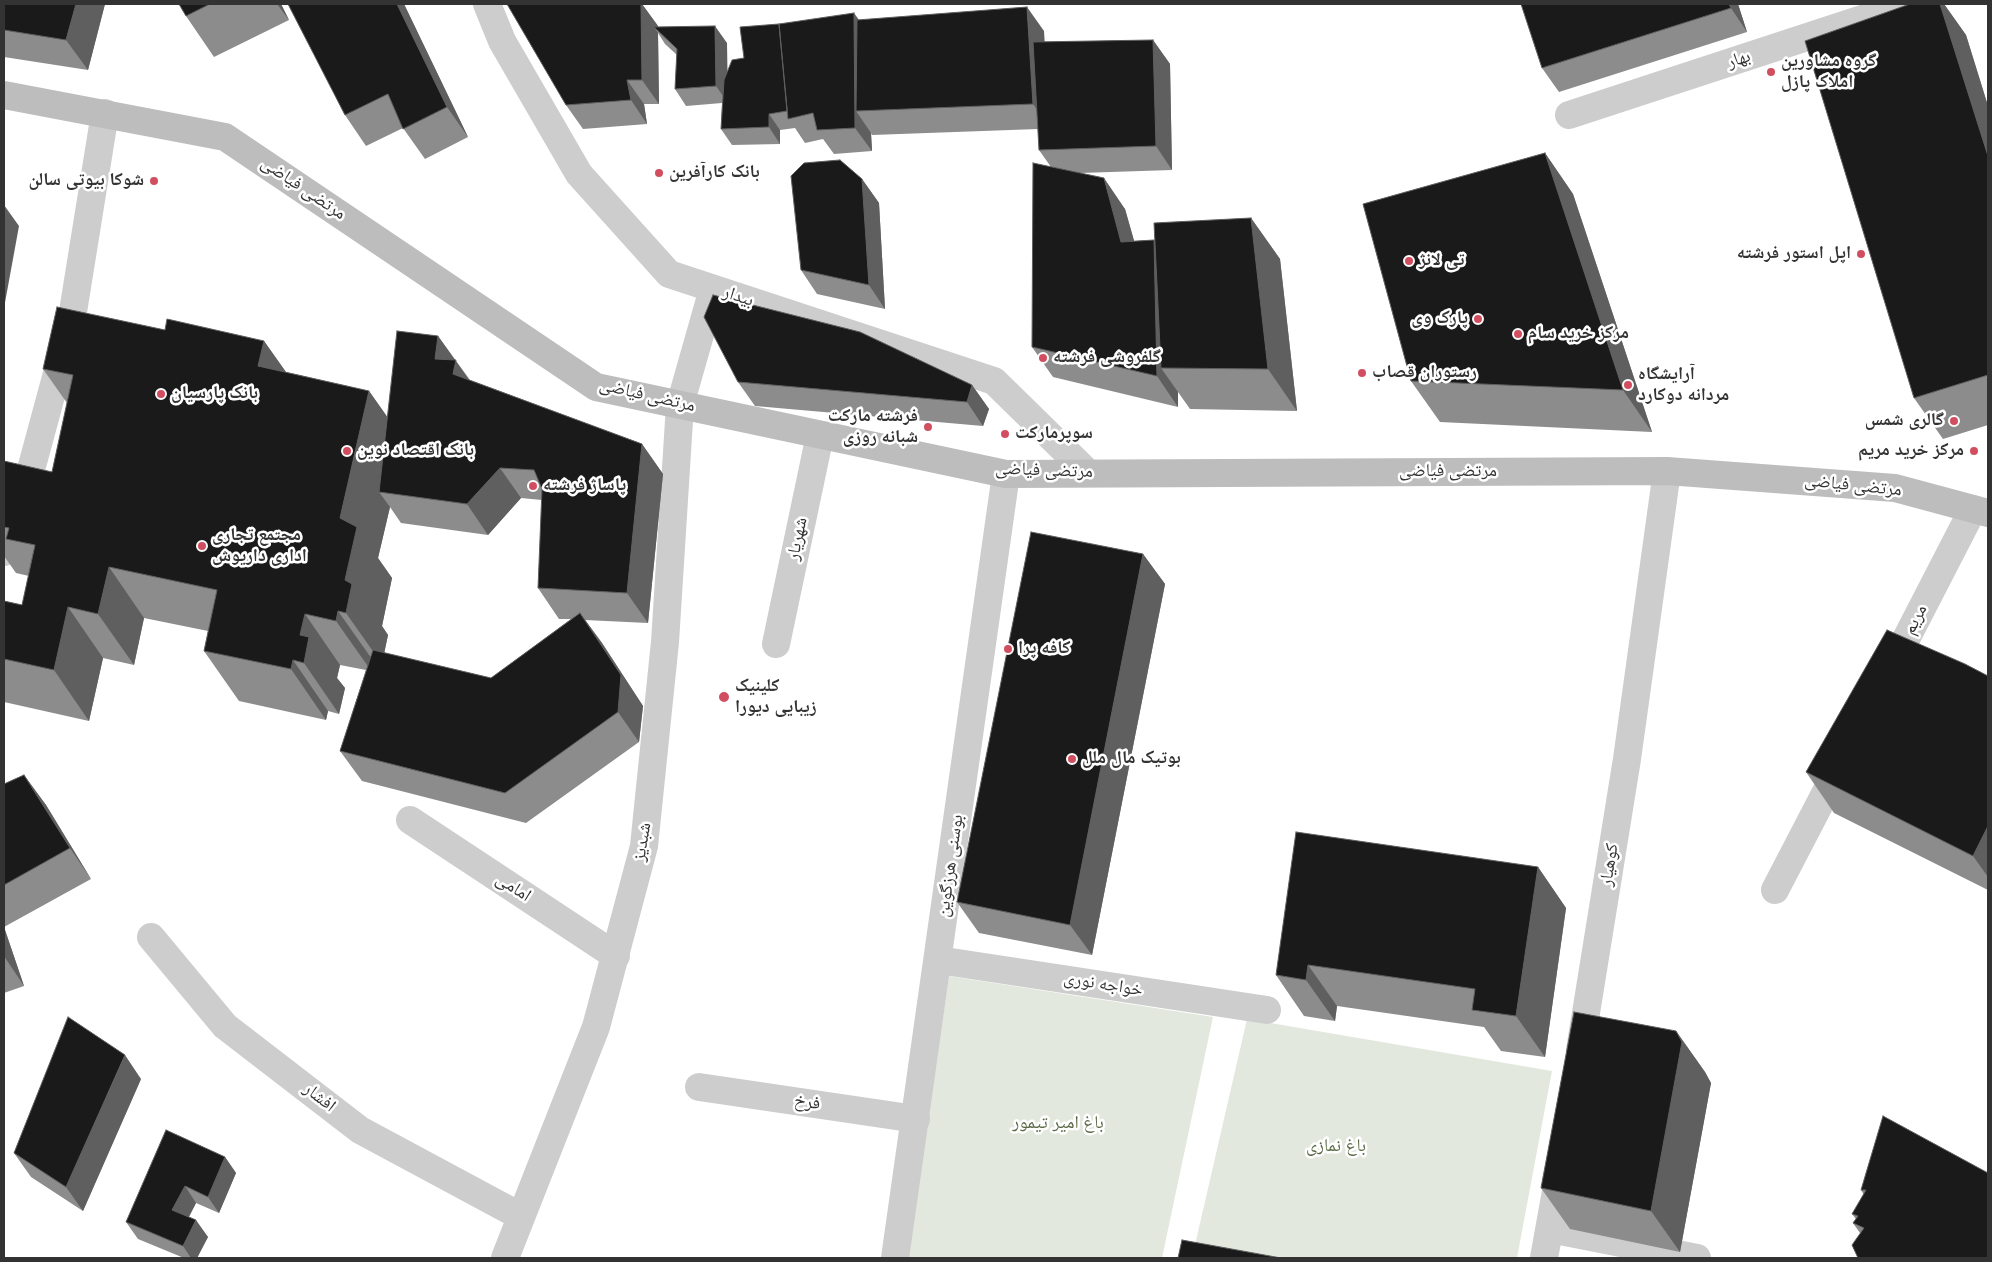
<!DOCTYPE html>
<html>
<head>
<meta charset="utf-8">
<style>
  body { margin:0 }
  #map { position:relative; width:1992px; height:1262px; overflow:hidden; background:#fff; font-family:"Nunito Sans",sans-serif }
  canvas { display:block }
  .frame { position:absolute; inset:0; border:5px solid #333; pointer-events:none }
</style>
</head>
<body>
<div id="map">
<canvas width="1992" height="1262"></canvas>
<div class="frame"></div>
</div>
<script>
const c = document.querySelector('canvas').getContext('2d');
c.lineJoin = 'round';
function fill(path, color) { c.fillStyle = color; c.fill(path, 'evenodd'); }
const poly = rows => new Path2D(rows.map(r => 'M' + r).join(''));
function trace(path, color, width, dash) { c.strokeStyle = color; c.lineWidth = width; c.lineCap = dash ? 'butt' : 'round'; c.setLineDash(dash || []); c.stroke(path); }
function drawText(font, color, halo, rows, align = 'center') {
  c.font = font + ' "Nunito Sans","Noto Naskh Arabic",sans-serif'; c.lineWidth = 5; c.setLineDash([]); c.textBaseline = 'middle'; c.strokeStyle = halo; c.fillStyle = color; for (const [text, x, y, turn = 0] of rows) {
    c.save(); c.translate(x, y); c.rotate((+turn || 0) * Math.PI / 180); c.textAlign = isNaN(turn) ? turn : align; if (halo) c.strokeText(text, 0, 0); c.fillText(text, 0, 0); c.restore();
  }
}
const green = poly([
  [949,976,1213,1017,1162,1258,908,1258],
  [1247,1019,1552,1071,1517,1258,1192,1258]
]);
const minor = poly([
  [487,4,502,41,579,174,669,274,994,381,1088,473],
  [1569,115,1908,4],
  [4,552,29,477,72,318,105,113],
  [776,644,820,435],
  [1889,672,1973,509],
  [410,820,616,956],
  [1775,890,1841,763],
  [151,937,225,1026,360,1130,520,1216],
  [938,960,1267,1010],
  [699,1087,916,1119],
  [1550,1229,1697,1258],
  [505,1258,596,1027,644,846,665,642,680,405,713,289]
]);
const tertiary = poly([
  [1580,1050,1627,759,1667,471],
  [895,1258,1006,474],
  [1544,1258,1560,1169]
]);
const secondary = poly([
  [4,95,225,137,596,387,1006,474,1667,471,1895,488,1988,513]
]);
const wall = poly([
  [4,4,105,4,88,70,4,57],
  [179,4,281,4,289,20,214,57,186,16],
  [288,4,404,4,468,137,425,159,403,128,366,146,345,115],
  [507,4,642,4,658,26,658,27,727,43,727,72,744,58,858,20,1044,31,1044,42,1153,40,1170,64,1172,170,1080,173,1125,209,1134,241,1154,240,1251,218,1280,259,1297,411,1190,409,1178,392,1178,407,1053,377,1032,347,1051,167,1039,150,1038,129,872,135,871,133,872,151,834,154,823,139,805,143,795,128,780,130,780,144,732,145,721,129,722,103,686,106,675,89,677,55,665,44,658,33,659,104,644,104,647,124,583,129,566,105],
  [1738,4,1747,32,1559,92,1542,68],
  [1910,4,1944,4,1966,35,1988,106,1988,425,1943,439,1914,398],
  [1545,153,1573,194,1652,432,1440,422,1411,381],
  [862,179,879,203,885,309,817,294,801,270],
  [165,330,264,341,286,372,369,391,388,418,438,336,470,380,642,444,663,474,648,623,585,620,602,643,643,706,639,742,526,823,362,781,340,751,366,670,340,665,337,678,345,688,339,714,328,711,326,720,239,701,204,651,208,631,144,618,134,665,103,658,89,721,4,702,4,601,22,605,29,576,16,573,4,556,4,461,52,472,67,403,43,369],
  [521,498,542,500,538,588,559,619,571,619,491,678,384,653,388,635,382,626,392,578,378,558,390,507,401,523,488,535],
  [738,382,972,385,989,409,983,426,755,406],
  [1143,554,1165,584,1092,955,979,933,957,902],
  [1988,676,1988,890,1834,813,1806,772],
  [24,775,46,805,91,879,4,927,24,986,4,993,4,784],
  [1538,867,1566,908,1545,1057,1501,1051,1484,1027,1337,1006,1335,1021,1304,1016,1276,975],
  [1676,1031,1705,1072,1711,1083,1680,1252,1570,1229,1541,1188],
  [141,1079,83,1211,31,1177,14,1153],
  [225,1157,236,1173,219,1213,196,1203,189,1217,208,1237,197,1258,184,1258,138,1239,126,1222],
  [1988,1173,1860,1233,1853,1223,1856,1219,1852,1214,1864,1195,1861,1190]
]);
const shadedWall = poly([
  [76,4,105,4,88,70,66,40],
  [277,4,281,4,289,20],
  [397,4,404,4,468,137,447,107],
  [641,4,642,4,658,26,658,31,654,27,658,33,659,104,642,80],
  [1729,4,1738,4,1747,32,1731,8],
  [1940,4,1944,4,1966,35,1988,106,1988,156],
  [1027,7,1044,31,1050,128,1033,104],
  [854,13,871,37,856,111,871,133,872,151,855,128],
  [715,26,727,43,728,103,716,86],
  [1153,40,1170,64,1172,170,1156,146],
  [627,80,644,104,647,124,631,100],
  [769,114,780,130,780,144,769,127],
  [1545,153,1573,194,1652,432,1623,390],
  [1104,178,1125,209,1143,272,1121,242],
  [862,179,879,203,885,309,869,285],
  [4,205,19,226,4,308],
  [1251,218,1280,259,1297,411,1268,369],
  [1154,240,1178,368,1161,368,1178,392,1178,407,1157,376],
  [438,336,477,391,475,405,435,359],
  [264,341,300,392,258,366],
  [972,385,989,409,983,426,967,402],
  [369,391,405,442,379,492,390,507,378,558,392,578,382,626,388,635,382,664,346,613,345,580,340,518],
  [642,444,663,474,648,623,627,593],
  [500,468,521,498,488,535,467,504],
  [1143,554,1165,584,1092,955,1070,925],
  [109,567,144,618,134,665,98,614],
  [68,607,103,658,89,721,54,670],
  [338,611,374,662,372,672,336,621],
  [580,613,602,643,643,706,639,742,618,712],
  [305,614,340,665,337,678,345,688,339,714,304,663,300,635],
  [293,660,328,711,326,720,291,669],
  [24,775,46,805,91,879,70,848],
  [1988,826,1988,877,1973,856],
  [1538,867,1566,908,1545,1057,1516,1016],
  [4,927,24,986,4,956],
  [1308,965,1337,1006,1335,1021,1306,980],
  [1676,1031,1705,1072,1711,1083,1680,1252,1651,1211],
  [125,1055,141,1079,83,1211,66,1187],
  [225,1157,236,1173,219,1213,208,1197],
  [185,1186,196,1203,184,1226,172,1210],
  [196,1220,208,1237,197,1258,191,1258,183,1246]
]);
const building = poly([
  [4,4,76,4,66,40,4,30,4,4],
  [179,4,210,4,186,16,179,4],
  [288,4,397,4,447,107,403,129,388,94,345,115,288,4],
  [507,4,641,4,642,80,627,80,631,100,566,105,507,4],
  [1521,4,1729,4,1731,8,1542,68,1521,4],
  [1910,4,1940,4,1988,156,1988,375,1914,398,1805,41,1910,4],
  [1027,7,1033,104,856,111,857,20,1027,7],
  [854,13,855,128,817,130,813,113,788,119,779,24,854,13],
  [779,24,787,111,769,114,769,127,721,129,724,80,732,60,744,58,740,27,779,24],
  [715,26,716,86,675,89,677,49,654,27,715,26],
  [1153,40,1156,146,1039,150,1033,42,1153,40],
  [1545,153,1623,390,1411,381,1363,204,1545,153],
  [840,160,862,179,869,285,801,270,791,176,804,163,840,160],
  [1033,163,1104,178,1121,242,1154,240,1157,376,1032,347,1033,163],
  [1251,218,1268,369,1161,368,1154,223,1251,218],
  [713,295,860,332,972,385,967,402,738,382,704,317,713,295],
  [57,307,165,330,167,319,264,341,258,366,369,391,340,518,357,527,345,580,352,584,346,613,338,611,336,621,305,614,300,635,309,637,304,663,293,660,291,669,204,651,217,590,109,567,98,614,68,607,54,670,4,659,4,601,22,605,35,545,6,539,9,528,4,527,4,461,52,472,73,375,43,369,57,307],
  [397,331,438,336,435,359,456,360,453,374,642,444,627,593,538,588,542,489,534,470,500,468,467,504,379,492,397,331],
  [1031,532,1143,554,1070,925,957,902,1031,532],
  [580,613,621,675,618,712,505,793,340,751,373,650,491,678,580,613],
  [1887,630,1965,664,1988,676,1988,826,1973,856,1806,772,1887,630],
  [24,775,70,848,4,885,4,784,24,775],
  [1296,832,1538,867,1516,1016,1472,1010,1475,989,1308,965,1306,980,1276,975,1296,832],
  [1574,1012,1676,1031,1682,1042,1651,1211,1541,1188,1574,1012],
  [68,1017,125,1055,66,1187,14,1153,68,1017],
  [1883,1116,1988,1173,1988,1258,1858,1258,1852,1245,1864,1228,1853,1223,1858,1216,1852,1214,1866,1190,1861,1190,1883,1116],
  [166,1130,225,1157,208,1197,185,1186,172,1210,196,1220,183,1246,126,1222,166,1130],
  [1182,1240,1281,1258,1178,1258,1182,1240]
]);
const markers = [
  [1771,72,5,"#d14e60"],
  [659,173,5,"#d14e60"],
  [154,181,5,"#d14e60"],
  [1861,254,5,"#d14e60"],
  [1409,261,5,"#d14e60"],
  [1478,319,5,"#d14e60"],
  [1518,334,5,"#d14e60"],
  [1043,358,5,"#d14e60"],
  [1362,373,5,"#d14e60"],
  [1628,385,5,"#d14e60"],
  [161,394,5,"#d14e60"],
  [1954,421,5,"#d14e60"],
  [928,427,5,"#d14e60"],
  [1005,434,5,"#d14e60"],
  [347,451,5,"#d14e60"],
  [1974,451,5,"#d14e60"],
  [533,486,5,"#d14e60"],
  [202,546,5,"#d14e60"],
  [1008,649,5,"#d14e60"],
  [724,697,6,"#d14e60"],
  [1072,759,5,"#d14e60"]
];
const streetNames = [
  ["بهار",1739,60,-18],
  ["مرتضی فیاضی",303,189,34],
  ["بیدار",738,297,18],
  ["مرتضی فیاضی",647,396,13],
  ["مرتضی فیاضی",1044,471,2],
  ["مرتضی فیاضی",1448,472],
  ["مرتضی فیاضی",1853,486,6],
  ["شهریار",798,539,-78],
  ["مریم",1916,620,-63],
  ["شبدیز",643,842,-80],
  ["کوهیار",1610,865,-81],
  ["بوسنی هرزگوین",951,866,-82],
  ["امامی",513,888,33],
  ["خواجه نوری",1103,985,9],
  ["افشار",319,1098,38],
  ["فرخ",807,1103,8]
];
const poiNames = [
  ["گروه مشاورین",1781,62],
  ["املاک پازل",1781,83],
  ["بانک کارآفرین",669,173],
  ["شوکا بیوتی سالن",144,181,"right"],
  ["اپل استور فرشته",1851,254,"right"],
  ["تی لانژ",1419,261],
  ["پارک وی",1468,319,"right"],
  ["مرکز خرید سام",1528,334],
  ["گلفروشی فرشته",1053,358],
  ["رستوران قصاب",1372,373],
  ["آرایشگاه",1638,375],
  ["مردانه دوکارد",1638,396],
  ["بانک پارسیان",171,394],
  ["فرشته مارکت",918,417,"right"],
  ["شبانه روزی",918,438,"right"],
  ["گالری شمس",1944,421,"right"],
  ["سوپرمارکت",1015,434],
  ["بانک اقتصاد نوین",357,451],
  ["مرکز خرید مریم",1964,451,"right"],
  ["پاساژ فرشته",543,486],
  ["مجتمع تجاری",212,536],
  ["اداری داریوش",212,557],
  ["کافه پرا",1018,649],
  ["کلینیک",735,687],
  ["زیبایی دیورا",735,708],
  ["بوتیک مال ملل",1082,759]
];
const parkNames = [
  ["باغ امیر تیمور",1058,1124],
  ["باغ نمازی",1336,1147]
];
fill(green, '#e3e8de');
trace(minor, '#cdcdcd', 28);
trace(tertiary, '#cdcdcd', 28);
trace(secondary, '#bdbdbd', 28);
fill(wall, '#8c8c8c');
fill(shadedWall, '#5f5f5f');
fill(building, '#1a1a1a');
trace(building, '#5f5f5f', 1);
for (const [x, y, r, color] of markers) { const dot = new Path2D(); dot.arc(x, y, r, 0, 2 * Math.PI); c.fillStyle = color; c.fill(dot); trace(dot, '#fff', 2); }
drawText('18px', '#333', '#fff', streetNames);
drawText('bold 18px', '#333', '#fff', poiNames, 'left');
drawText('18px', '#596a45', '#fff', parkNames);
</script>
</body>
</html>
